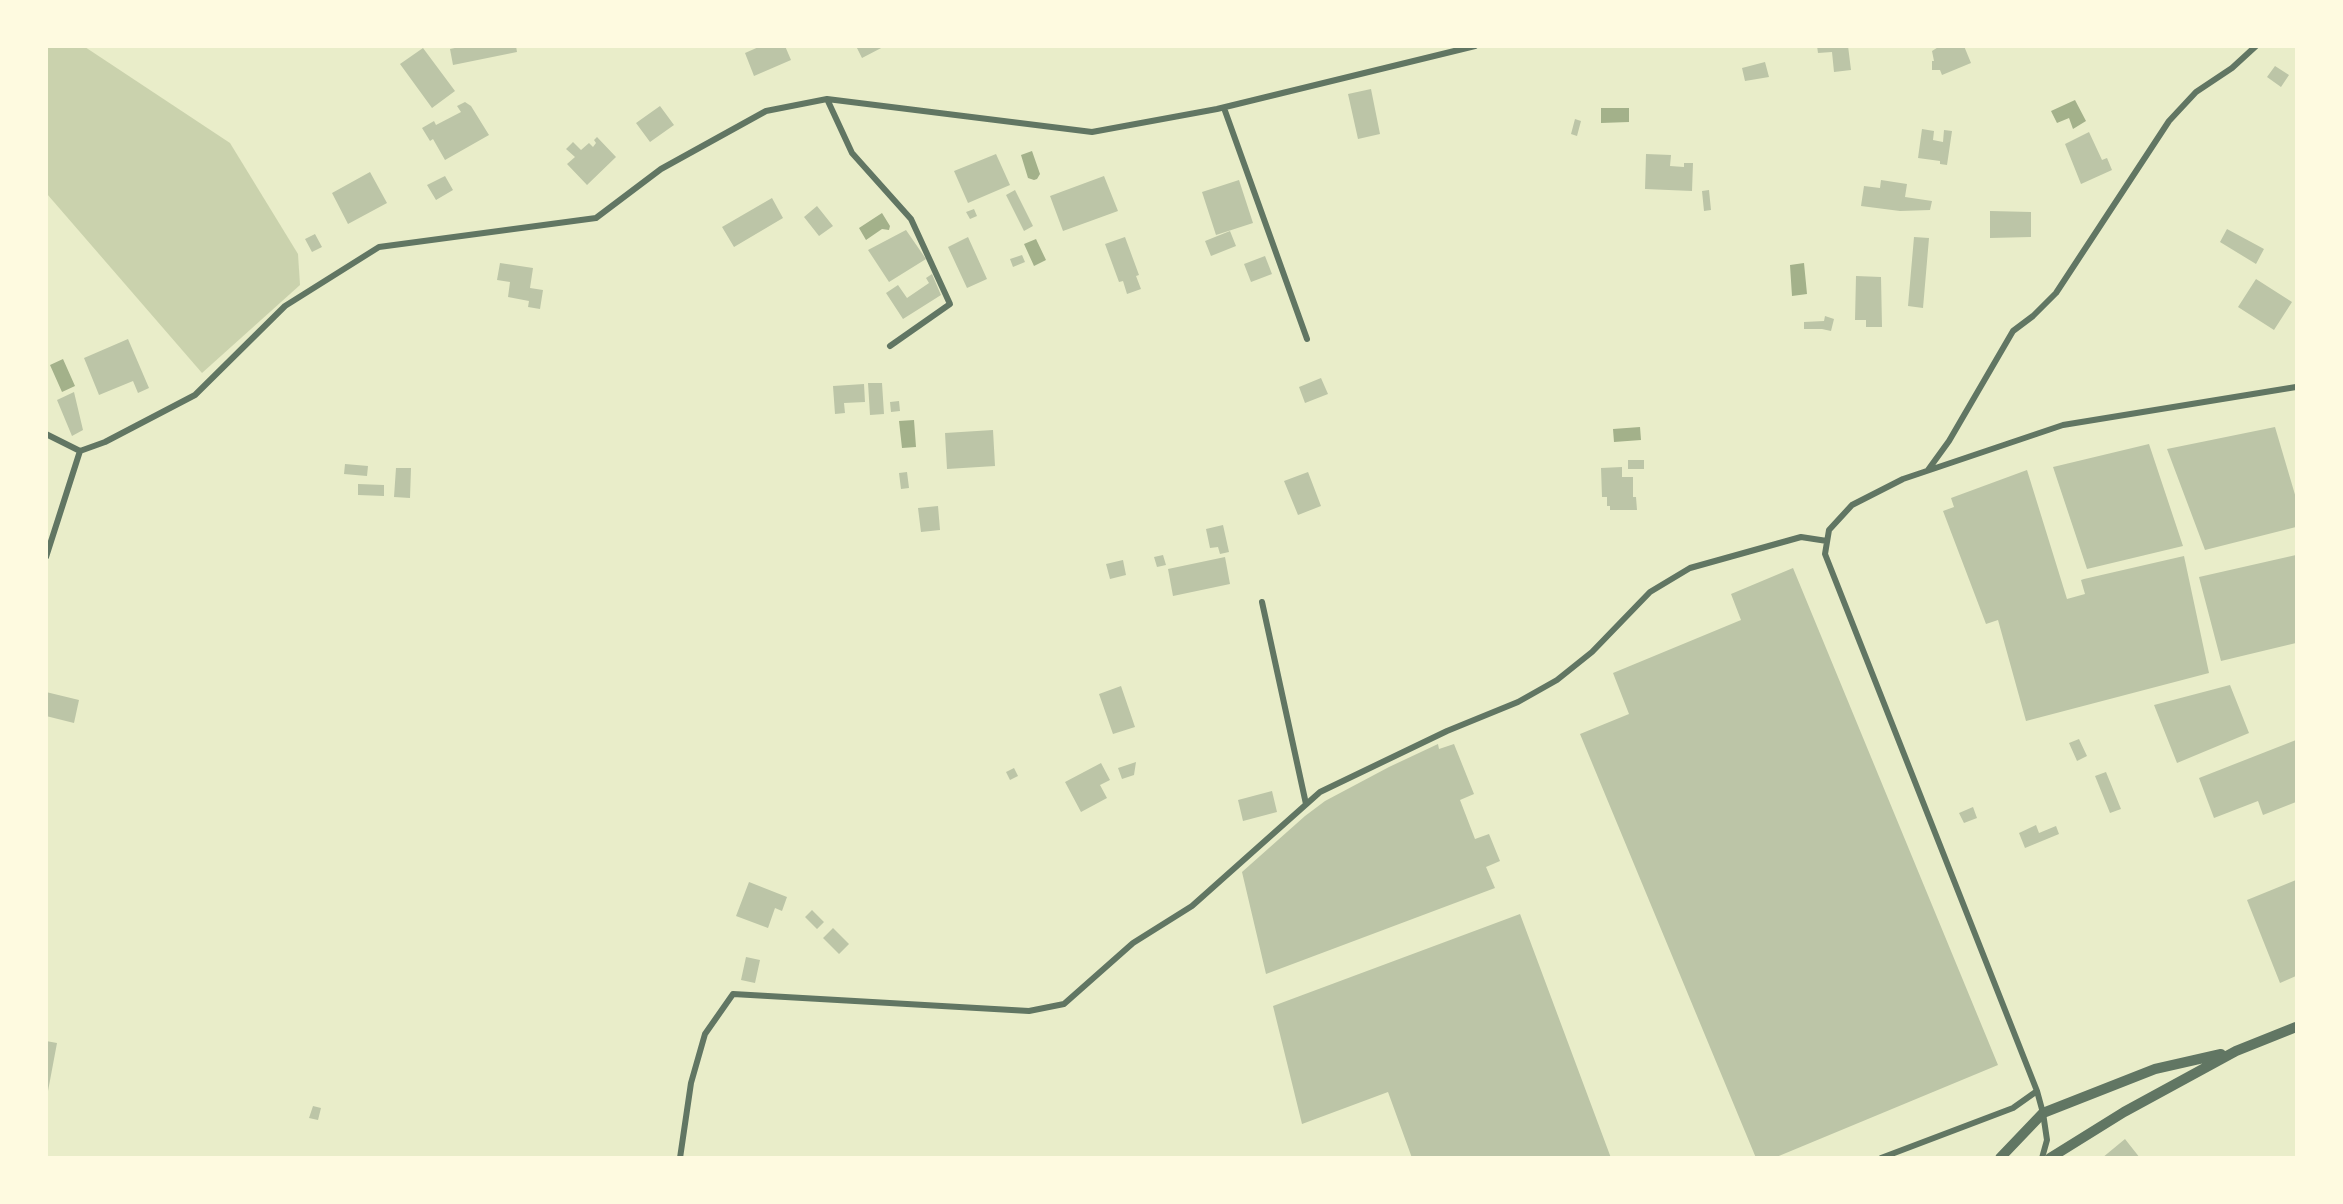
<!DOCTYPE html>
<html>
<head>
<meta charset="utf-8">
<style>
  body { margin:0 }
  #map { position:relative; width:2343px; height:1204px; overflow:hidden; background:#e9edc9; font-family:Raleway,sans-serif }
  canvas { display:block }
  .frame { position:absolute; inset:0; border:48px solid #fefae0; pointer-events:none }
</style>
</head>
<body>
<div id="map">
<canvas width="2343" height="1204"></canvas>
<div class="frame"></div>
</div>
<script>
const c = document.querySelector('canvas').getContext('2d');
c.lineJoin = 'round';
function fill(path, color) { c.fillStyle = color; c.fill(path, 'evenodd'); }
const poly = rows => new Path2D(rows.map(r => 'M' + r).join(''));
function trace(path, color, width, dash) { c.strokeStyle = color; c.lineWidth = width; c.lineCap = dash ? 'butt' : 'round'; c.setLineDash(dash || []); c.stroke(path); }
const green = poly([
  [46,47,85,47,230,143,298,254,300,285,202,373,47,194]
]);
const water = poly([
  [2075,100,2086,121,2073,129,2069,118,2057,123,2051,111],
  [1601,108,1629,108,1629,122,1601,123],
  [1032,151,1040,174,1037,179,1034,180,1028,178,1021,155],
  [882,213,890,226,889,230,882,229,866,240,859,228],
  [1036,239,1046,260,1034,266,1024,244],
  [1804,263,1807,294,1792,296,1790,265],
  [63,359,75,386,62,392,50,365],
  [914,420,916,447,902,448,899,421],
  [1640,427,1641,440,1614,442,1613,429]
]);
const building = poly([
  [464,46,516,46,517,52,453,65,450,49],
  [761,46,785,46,791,60,754,76,745,53],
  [856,46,885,46,862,58],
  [1817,46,1848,46,1851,70,1834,72,1832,52,1818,53],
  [1940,46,1964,46,1971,63,1942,75,1940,70,1932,70,1932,61,1934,61,1932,51],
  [423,48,455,91,432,108,400,64],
  [1765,62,1769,77,1745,81,1742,68],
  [2275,66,2289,75,2281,87,2267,77],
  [1371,89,1380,134,1358,139,1348,94],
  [465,102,471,106,489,135,445,160,433,139,430,141,422,128,434,121,436,125,461,112,457,106],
  [660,106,674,125,650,142,636,123],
  [1575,119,1581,121,1577,136,1571,134],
  [1922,129,1934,131,1933,140,1943,142,1944,130,1952,131,1947,165,1940,164,1940,161,1918,158],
  [2089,132,2102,160,2107,158,2112,170,2081,184,2065,144],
  [597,137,616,157,587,185,567,164,575,157,566,149,573,142,581,150,589,143,593,147,596,143,594,140],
  [996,154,1010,185,968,203,954,171],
  [1646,154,1671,155,1670,166,1684,167,1684,163,1693,163,1692,191,1645,189],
  [370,172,387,203,348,224,332,193],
  [445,176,453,190,436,200,427,185],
  [1104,176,1118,211,1063,231,1050,196],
  [1239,180,1253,223,1216,235,1202,192],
  [1881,180,1907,184,1905,197,1932,201,1930,210,1900,211,1861,206,1864,186,1880,188],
  [1015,190,1033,226,1024,231,1006,195],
  [1709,190,1711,210,1704,211,1702,191],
  [772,198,783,218,734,247,722,227],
  [817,206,833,226,819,236,804,217],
  [974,209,977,216,970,219,966,212],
  [1990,211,2031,212,2031,237,1990,238],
  [2227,229,2264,249,2256,264,2220,242],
  [906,230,926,259,889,282,868,250],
  [1230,231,1236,246,1211,256,1205,241],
  [315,234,322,247,312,252,305,239],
  [968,237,987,279,967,288,948,247],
  [1125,237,1139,275,1136,276,1141,289,1127,294,1123,281,1119,282,1105,244],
  [1914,237,1929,238,1923,308,1908,306],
  [1022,255,1025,262,1013,267,1010,259],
  [1265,256,1272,274,1251,282,1244,264],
  [500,263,533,268,530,288,543,290,540,309,528,307,529,301,508,297,510,282,497,280],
  [932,274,941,295,903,319,886,293,898,285,907,298,929,283,926,278],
  [1856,276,1881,277,1882,327,1866,327,1866,320,1855,320],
  [2256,279,2292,302,2274,330,2238,307],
  [1825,316,1834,319,1831,331,1822,329,1804,329,1804,322,1824,321],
  [128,339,149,388,138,393,133,381,99,395,84,358],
  [1321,378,1328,394,1305,403,1299,387],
  [868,383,882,383,884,414,870,415],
  [864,384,865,402,844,403,845,413,835,414,833,386],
  [74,392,83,430,72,436,57,400],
  [899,401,900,411,891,412,890,402],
  [2275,427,2296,498,2296,527,2205,550,2167,449],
  [993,430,995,466,947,469,945,433],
  [2149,444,2183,546,2087,569,2053,467],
  [1628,460,1644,460,1644,469,1628,469],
  [345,464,368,466,367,476,344,474],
  [1622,467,1622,477,1633,477,1633,497,1636,497,1637,510,1610,510,1610,506,1607,506,1607,497,1602,497,1601,468],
  [396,468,411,468,410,498,394,497],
  [2027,470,2067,599,2085,594,2081,580,2084,579,2184,556,2209,673,2026,721,1998,620,1986,624,1943,511,1954,507,1951,498],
  [907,472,909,488,901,489,899,473],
  [1308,472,1321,506,1298,515,1284,481],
  [358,484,384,485,384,496,358,495],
  [938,506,940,530,921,532,918,508],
  [1223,525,1229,552,1220,554,1218,547,1210,548,1206,529],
  [1163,555,1166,565,1157,567,1154,557],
  [2296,555,2296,643,2221,661,2199,577],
  [1225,557,1230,584,1173,596,1168,569],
  [1123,560,1126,575,1110,579,1106,564],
  [1793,568,1998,1065,1774,1158,1756,1158,1580,734,1629,714,1613,673,1741,620,1731,594],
  [2230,685,2249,733,2177,763,2154,705],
  [1121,686,1135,727,1113,734,1099,694],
  [46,692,79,700,74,723,46,716],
  [2079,739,2087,756,2077,761,2069,743],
  [2296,740,2296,802,2263,815,2258,801,2214,818,2199,778],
  [1438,744,1439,749,1454,744,1474,794,1460,800,1475,839,1489,834,1500,861,1486,867,1495,888,1266,974,1242,872,1305,816,1325,801,1389,767],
  [1136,762,1134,775,1122,779,1118,768],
  [1101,763,1110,780,1100,785,1107,798,1081,812,1065,782],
  [1014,768,1018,776,1010,780,1006,772],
  [2106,772,2121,809,2110,813,2095,776],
  [1272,791,1277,812,1243,821,1238,800],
  [1973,807,1977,818,1964,823,1959,813],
  [2036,825,2039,833,2056,826,2059,834,2025,848,2019,833],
  [2296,880,2296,976,2280,983,2247,900],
  [749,882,787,897,782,911,775,908,768,928,736,916],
  [812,910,824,922,817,929,805,917],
  [1520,914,1611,1158,1412,1158,1388,1092,1302,1124,1273,1006],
  [833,928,849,944,839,954,823,938],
  [746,957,760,960,755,983,741,980],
  [46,1041,57,1043,48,1091,46,1091],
  [313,1106,321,1108,318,1120,309,1118],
  [2125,1139,2140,1158,2102,1158]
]);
const minor = poly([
  [827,99,852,153,911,219,950,304,890,346],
  [1224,108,1307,339],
  [46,434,80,451],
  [1928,470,1949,441,2013,331,2033,316,2056,293,2169,121,2196,92,2232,68,2256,46],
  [46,557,80,451,105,442,195,395,285,306,379,247,596,218,661,169,766,111,827,99,1092,132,1217,109,1475,46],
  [1262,602,1306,804],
  [680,1158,691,1083,705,1034,733,994,1029,1011,1064,1004,1133,943,1192,906,1320,792,1447,731,1518,702,1557,680,1592,652,1650,592,1690,568,1801,537,1827,541],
  [1881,1158,2013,1108,2037,1091],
  [2042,1158,2047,1140,2043,1113,2037,1091,1825,554,1829,530,1852,505,1903,479,2063,425,2296,387]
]);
const tertiary = poly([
  [2000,1158,2043,1113,2155,1069,2221,1054],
  [2050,1158,2124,1112,2236,1051,2296,1027]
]);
fill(green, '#cad2ad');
fill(water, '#a3b18a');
fill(building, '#bcc5a7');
trace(minor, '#617663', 6);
trace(tertiary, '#617663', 10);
</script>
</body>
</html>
